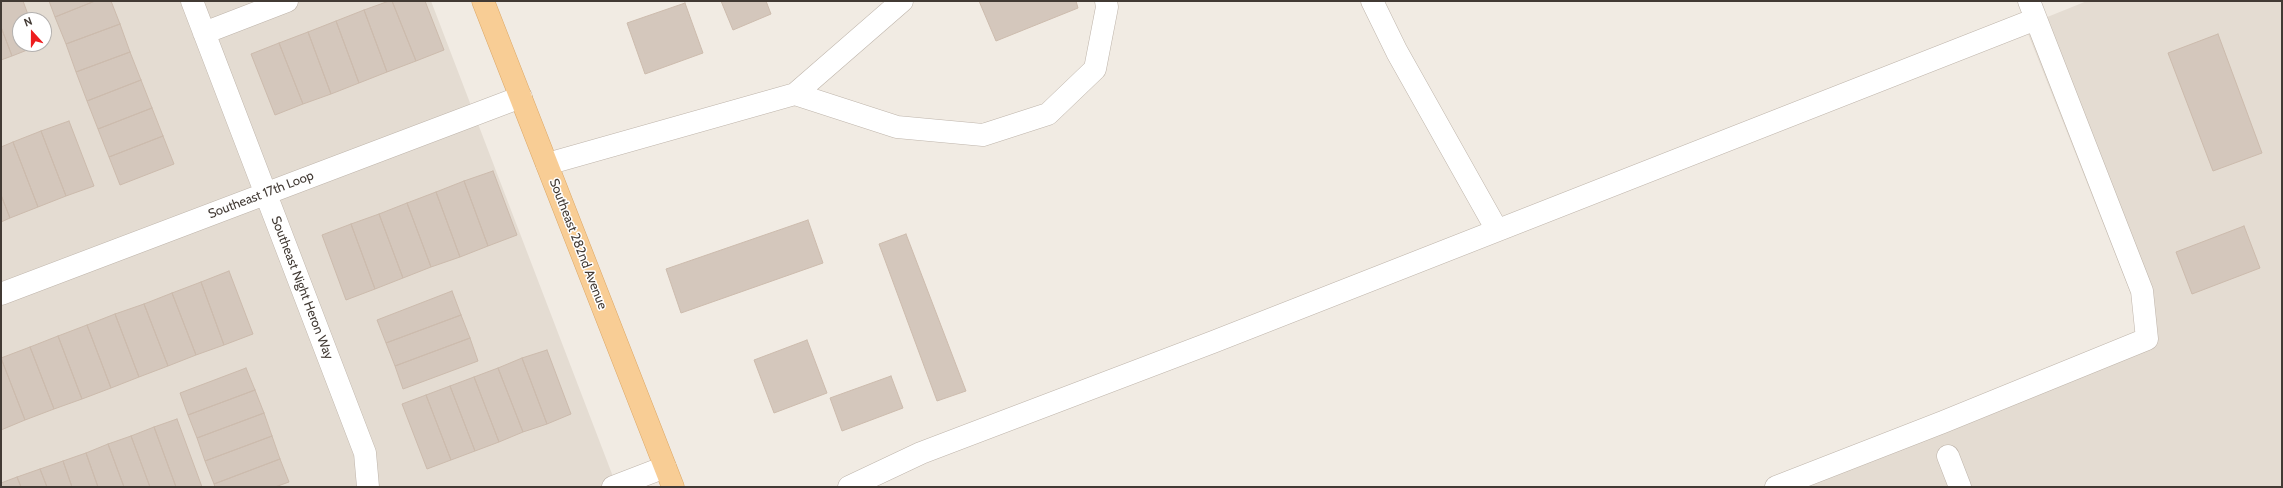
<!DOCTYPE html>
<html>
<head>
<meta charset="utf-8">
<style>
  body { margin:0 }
  #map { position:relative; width:2283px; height:488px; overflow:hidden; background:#f1ebe3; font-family:Cabin,sans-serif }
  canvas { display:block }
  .frame { position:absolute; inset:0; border:2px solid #423a34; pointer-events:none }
  .north { position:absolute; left:12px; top:12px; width:40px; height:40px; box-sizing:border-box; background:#fff; border:1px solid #b3b0ae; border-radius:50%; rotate:339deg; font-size:11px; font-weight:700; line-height:16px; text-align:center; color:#423a34 }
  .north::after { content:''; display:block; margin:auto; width:14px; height:18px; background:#ed1d1e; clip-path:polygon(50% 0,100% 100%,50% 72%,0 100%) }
</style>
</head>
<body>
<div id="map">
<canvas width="2283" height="488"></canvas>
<div class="frame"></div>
<div class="north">N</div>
</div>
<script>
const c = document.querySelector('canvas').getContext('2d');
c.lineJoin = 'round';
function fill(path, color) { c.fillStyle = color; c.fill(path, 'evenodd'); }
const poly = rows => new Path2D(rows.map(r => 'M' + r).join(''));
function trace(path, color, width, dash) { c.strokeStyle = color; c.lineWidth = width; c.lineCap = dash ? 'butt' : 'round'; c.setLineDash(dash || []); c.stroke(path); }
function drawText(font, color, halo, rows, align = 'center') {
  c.font = font + ' Cabin,sans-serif'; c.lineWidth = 3; c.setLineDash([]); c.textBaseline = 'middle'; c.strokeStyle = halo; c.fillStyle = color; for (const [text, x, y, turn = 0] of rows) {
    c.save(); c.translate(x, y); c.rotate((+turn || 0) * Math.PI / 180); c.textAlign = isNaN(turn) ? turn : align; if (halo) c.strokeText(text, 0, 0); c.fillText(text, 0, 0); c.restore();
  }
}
const residential = poly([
  [1,1,431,1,617,487,1,487],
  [20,20,44,20,44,44,20,44],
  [2087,1,2282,1,2282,487,1803,487,2151,345,2025,26]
]);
const building = poly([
  [1,1,23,1,30,20,20,20,20,44,40,45,12,56,1,27,1,1],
  [49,1,95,1,55,17,49,1],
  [95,1,111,1,120,24,66,44,55,17,95,1],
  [389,1,392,1,416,61,387,72,364,10,389,1],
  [392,1,425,1,444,50,416,61,392,1],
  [721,1,766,1,771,14,733,30,721,1],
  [979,1,1076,1,1078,8,996,41,979,1],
  [685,3,703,53,645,74,627,23,685,3],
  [364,10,387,72,359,83,336,21,364,10],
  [336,21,359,83,331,94,308,32,336,21],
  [120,24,130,52,76,72,66,44,120,24],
  [1,27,12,56,1,60,1,27],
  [308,32,331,94,303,104,279,43,308,32],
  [2218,34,2262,153,2213,171,2168,53,2218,34],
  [279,43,303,104,275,115,251,54,279,43],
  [130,52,141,80,87,101,76,72,130,52],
  [141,80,152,108,98,129,87,101,141,80],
  [152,108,163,136,109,157,98,129,152,108],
  [69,121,94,186,66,196,41,131,69,121],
  [41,131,66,196,38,207,13,142,41,131],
  [163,136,174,164,120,185,109,157,163,136],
  [13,142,38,207,10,218,1,195,1,147,13,142],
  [493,171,517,235,488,246,464,181,493,171],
  [464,181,488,246,460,257,436,192,464,181],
  [436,192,460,257,431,267,407,203,436,192],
  [1,195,10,218,1,222,1,195],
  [407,203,431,267,403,278,379,214,407,203],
  [379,214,403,278,375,289,351,224,379,214],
  [808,220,823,263,681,313,666,269,808,220],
  [351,224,375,289,346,300,322,235,351,224],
  [2244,226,2260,268,2192,294,2176,252,2244,226],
  [906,234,966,391,937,401,879,244,906,234],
  [229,271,253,334,224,345,201,282,229,271],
  [201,282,224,345,196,355,172,293,201,282],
  [452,291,461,315,386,343,377,320,452,291],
  [172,293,196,355,168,366,144,304,172,293],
  [144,304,168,366,139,377,115,314,144,304],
  [115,314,139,377,111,388,87,325,115,314],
  [461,315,470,338,395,366,386,343,461,315],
  [87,325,111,388,82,399,58,336,87,325],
  [58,336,82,399,54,409,30,347,58,336],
  [470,338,478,361,403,389,395,366,470,338],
  [807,340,827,393,774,413,754,360,807,340],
  [30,347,54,409,25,420,1,358,30,347],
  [547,350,571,414,547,424,522,358,547,350],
  [1,358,25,420,1,430,1,358],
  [522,358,547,424,523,432,498,368,522,358],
  [246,368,255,390,188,415,180,393,246,368],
  [498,368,523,432,499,442,474,377,498,368],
  [891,376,903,408,842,431,830,398,891,376],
  [474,377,499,442,475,451,450,386,474,377],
  [450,386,475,451,451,460,426,395,450,386],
  [255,390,264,413,197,438,188,415,255,390],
  [426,395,451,460,427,469,402,404,426,395],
  [264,413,272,436,205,461,197,438,264,413],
  [177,419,202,487,176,487,154,427,177,419],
  [154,427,176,487,150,487,131,436,154,427],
  [131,436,150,487,124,487,108,444,131,436],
  [272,436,280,459,214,484,205,461,272,436],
  [108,444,124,487,98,487,86,453,108,444],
  [86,453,98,487,72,487,63,461,86,453],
  [280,459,289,482,275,487,215,487,214,484,280,459],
  [63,461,72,487,47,487,40,469,63,461],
  [40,469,47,487,21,487,17,477,40,469],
  [17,477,21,487,1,487,1,483,17,477]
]);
const minor = poly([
  [192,1,365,453,368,487],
  [1372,1,1397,52,1497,230],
  [204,33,287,1],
  [795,94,897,127,983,135,1048,114,1095,69,1107,7,1106,1],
  [547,164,795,94,902,1],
  [1,294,521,97],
  [1948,456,1960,487],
  [613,487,665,467],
  [849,487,921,453,1213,342,2036,19],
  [1776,487,1943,422,2147,339,2142,291,2029,1]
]);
const major = poly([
  [483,1,673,487]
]);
const streetNames = [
  ["Southeast 17th Loop",261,195,-21],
  ["Southeast 282nd Avenue",578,244,69],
  ["Southeast Night Heron Way",302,288,69]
];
fill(residential, '#e4dcd2');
fill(building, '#d4c7bc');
trace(building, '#ccbbad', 1);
trace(minor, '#beb4aa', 23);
trace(major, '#dca766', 23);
trace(minor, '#fff', 22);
trace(major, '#f8cd95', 22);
drawText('13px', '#423a34', '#fff', streetNames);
</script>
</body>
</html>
